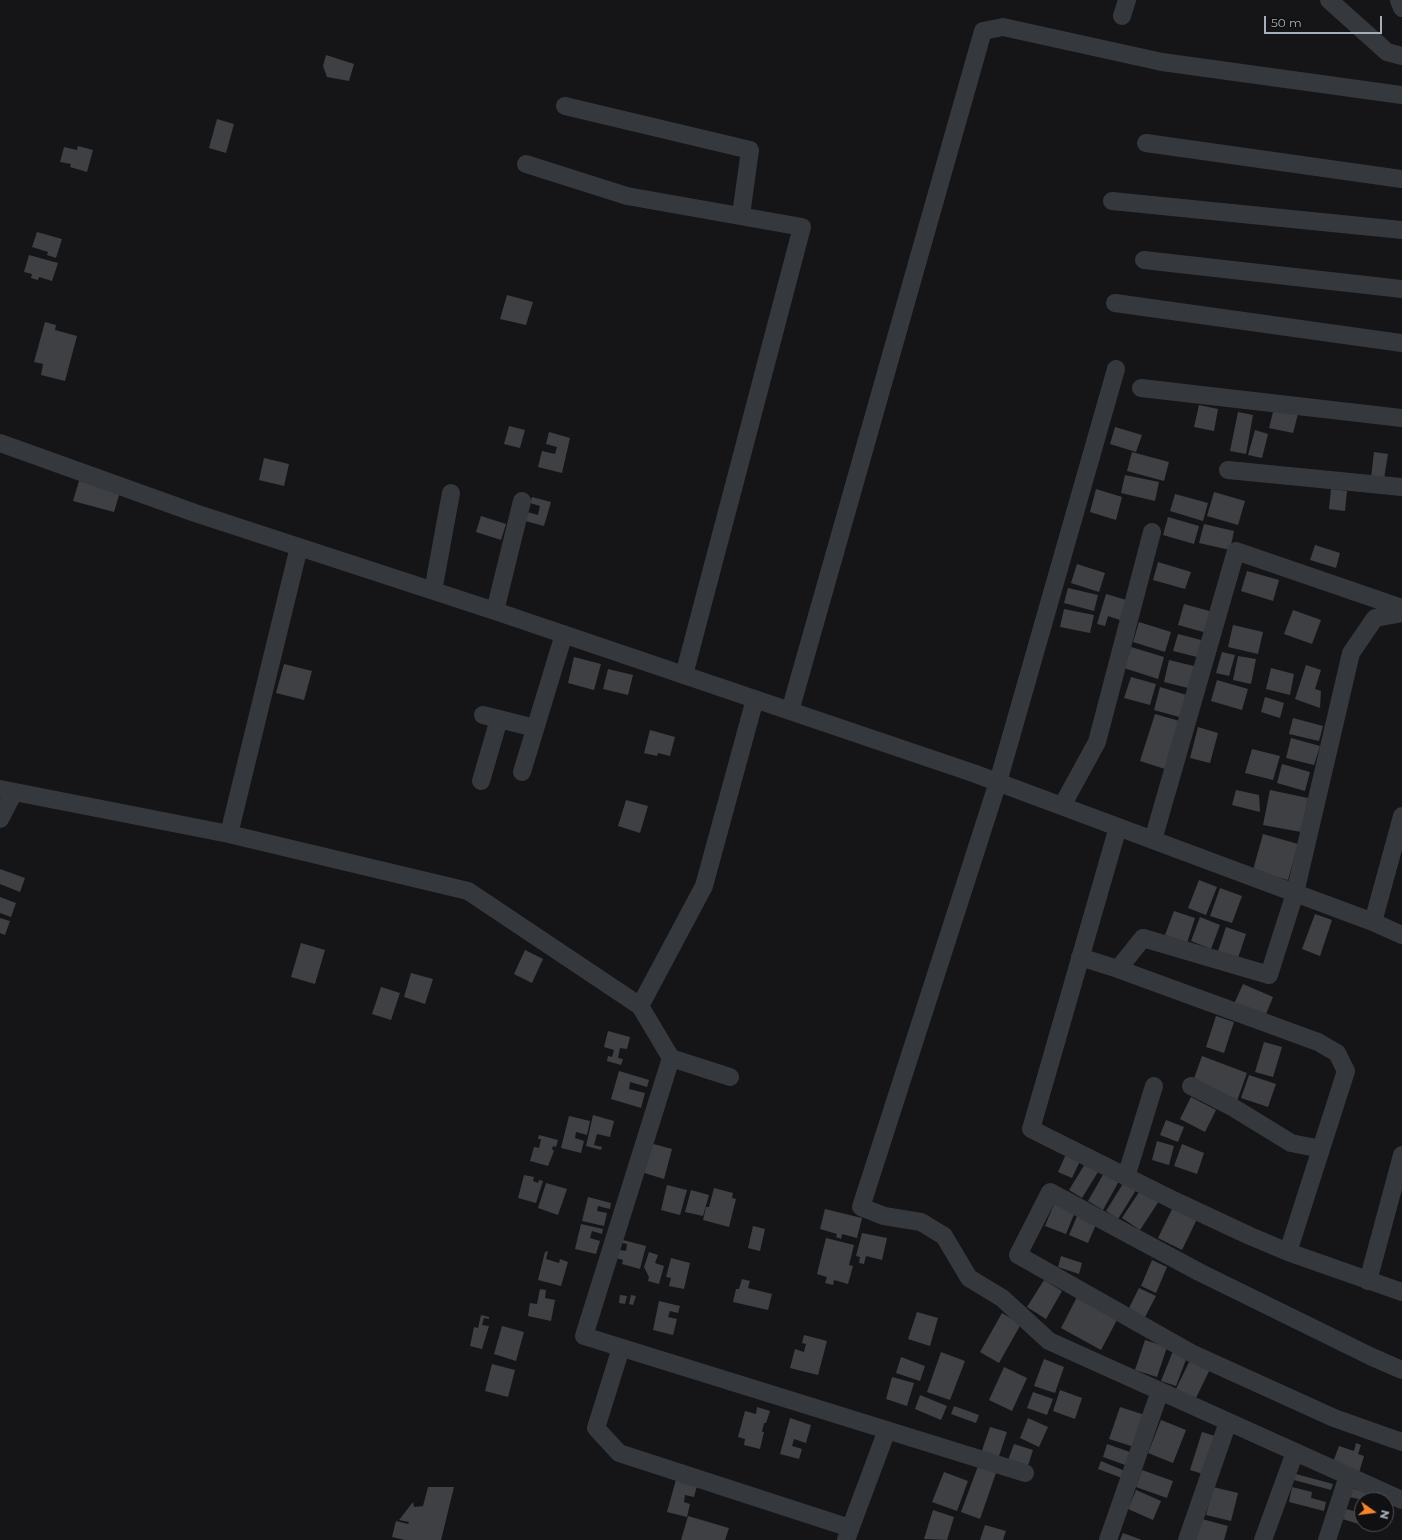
<!DOCTYPE html>
<html>
<head>
<meta charset="utf-8">
<style>
  body { margin:0 }
  #map { position:relative; width:1402px; height:1540px; overflow:hidden; background:#151517; font-family:Montserrat,sans-serif }
  canvas { display:block }
  .north { position:absolute; left:1354px; top:1492px; width:40px; height:40px; box-sizing:border-box; background:#101012; border:1px solid #4c5054; border-radius:50%; rotate:104deg; font-size:11px; font-weight:700; line-height:16px; text-align:center; color:#a6afb7 }
  .north::after { content:''; display:block; margin:auto; width:14px; height:18px; background:#fa8529; clip-path:polygon(50% 0,100% 100%,50% 72%,0 100%) }
  .scale { position:absolute; left:1264px; top:16px; width:118px; height:18px; box-sizing:border-box; border:2px solid #a6afb7; border-top:0; padding-left:5px; font-size:12px; line-height:14px; white-space:nowrap; color:#a6afb7; -webkit-text-stroke:3px #101012; paint-order:stroke }
</style>
</head>
<body>
<div id="map">
<canvas width="1402" height="1540"></canvas>
<div class="north">N</div>
<div class="scale">50 m</div>
</div>
<script>
const c = document.querySelector('canvas').getContext('2d');
c.lineJoin = 'round';
function fill(path, color) { c.fillStyle = color; c.fill(path, 'evenodd'); }
const poly = rows => new Path2D(rows.map(r => 'M' + r).join(''));
function trace(path, color, width, dash) { c.strokeStyle = color; c.lineWidth = width; c.lineCap = dash ? 'butt' : 'round'; c.setLineDash(dash || []); c.stroke(path); }
const building = poly([
  [326,55,354,64,349,81,327,77,323,66],
  [217,119,234,124,226,153,209,148],
  [78,146,93,150,87,172,70,167,71,164,60,162,64,147,77,150],
  [37,232,62,239,56,258,47,255,48,252,32,247],
  [29,255,58,263,52,281,39,277,38,280,31,278,32,274,24,272],
  [507,295,533,302,526,325,500,319],
  [45,322,56,325,55,330,77,336,65,381,41,375,43,364,34,362],
  [1199,405,1218,409,1214,431,1194,427],
  [1274,408,1298,414,1293,433,1269,428],
  [1238,412,1253,415,1246,454,1230,451],
  [509,426,525,430,520,448,504,444],
  [1115,427,1142,435,1136,452,1110,444],
  [1255,430,1268,434,1262,458,1248,455],
  [549,432,570,438,562,473,538,467,542,451,555,454,557,447,546,444],
  [1132,452,1169,462,1164,481,1127,471],
  [1374,452,1388,454,1384,479,1371,478],
  [264,458,289,464,284,486,259,480],
  [1125,475,1159,482,1155,501,1121,493],
  [79,481,120,492,114,512,73,501],
  [1096,489,1122,497,1116,520,1090,512],
  [1331,489,1347,491,1345,511,1329,509],
  [1214,492,1245,501,1238,525,1207,516],
  [1175,494,1208,503,1203,521,1170,511],
  [532,497,551,502,544,526,525,521,527,512,538,515,540,506,530,503],
  [481,516,506,524,501,540,476,532],
  [1168,517,1199,526,1194,544,1163,535],
  [1204,524,1234,531,1230,550,1199,543],
  [1315,545,1340,553,1336,568,1310,560],
  [1158,562,1191,572,1185,589,1153,580],
  [1077,564,1105,573,1099,592,1071,583],
  [1247,571,1279,580,1273,601,1241,591],
  [1068,588,1098,595,1094,611,1064,603],
  [1106,594,1130,601,1123,621,1108,616,1105,626,1097,624],
  [1184,604,1213,612,1207,633,1178,625],
  [1064,609,1094,615,1090,633,1060,627],
  [1293,610,1321,620,1312,644,1284,634],
  [1139,622,1171,632,1165,652,1133,642],
  [1233,625,1263,632,1258,654,1228,647],
  [1178,634,1205,641,1201,658,1173,651],
  [1131,647,1164,657,1158,679,1124,668],
  [1222,652,1235,655,1229,676,1216,673],
  [1238,656,1256,659,1251,684,1233,680],
  [574,657,601,664,594,690,568,683],
  [1169,660,1198,667,1192,689,1164,682],
  [284,664,312,671,304,700,276,693],
  [1306,665,1321,670,1315,689,1321,691,1320,708,1295,699],
  [1271,668,1294,674,1290,695,1266,689],
  [608,669,633,675,628,695,603,689],
  [1131,677,1156,684,1150,705,1124,698],
  [1217,680,1248,689,1242,710,1211,701],
  [1160,687,1190,696,1183,718,1154,710],
  [1265,697,1284,703,1280,718,1261,712],
  [1155,714,1183,722,1168,770,1140,761],
  [1293,718,1323,726,1319,741,1289,734],
  [1198,727,1218,733,1210,763,1190,758],
  [650,730,675,737,670,756,658,753,657,756,644,753],
  [1291,738,1320,746,1314,765,1286,758],
  [1252,749,1280,756,1273,780,1245,773],
  [1282,764,1310,772,1305,791,1277,783],
  [1236,790,1259,795,1260,812,1232,805],
  [1270,790,1308,798,1301,832,1263,825],
  [626,800,648,806,640,833,618,826],
  [1263,834,1298,844,1288,880,1253,870],
  [0,869,25,878,20,892,0,884],
  [1199,880,1217,887,1206,915,1188,908],
  [1220,888,1242,896,1232,923,1210,916],
  [0,897,16,903,11,917,0,913],
  [1174,911,1195,918,1187,943,1165,935],
  [1315,914,1332,920,1320,956,1302,949],
  [1200,917,1220,925,1211,949,1191,941],
  [0,918,10,921,5,935,0,933],
  [1226,927,1246,934,1237,961,1217,954],
  [301,943,325,950,315,984,291,977],
  [525,950,543,959,532,983,514,974],
  [411,973,433,979,425,1004,404,997],
  [1243,984,1273,997,1264,1019,1233,1006],
  [381,987,400,993,391,1020,372,1014],
  [1216,1016,1234,1022,1224,1053,1206,1047],
  [608,1031,630,1037,627,1049,620,1048,618,1058,623,1059,621,1065,607,1061,608,1056,612,1057,614,1050,604,1047],
  [1264,1042,1282,1047,1273,1077,1255,1072],
  [1202,1056,1247,1073,1237,1101,1192,1084],
  [619,1071,649,1080,647,1087,630,1082,629,1089,645,1093,641,1108,611,1099],
  [1249,1075,1276,1084,1268,1107,1241,1098],
  [1191,1097,1216,1110,1205,1132,1180,1119],
  [593,1115,614,1121,610,1137,597,1134,594,1145,602,1147,601,1150,586,1146],
  [569,1116,590,1121,587,1135,576,1132,575,1138,584,1141,581,1153,561,1148],
  [1166,1120,1184,1127,1178,1142,1160,1135],
  [539,1135,558,1140,556,1147,553,1146,552,1149,554,1151,548,1166,530,1161,534,1147,539,1148,541,1139,538,1139],
  [1157,1141,1174,1146,1169,1165,1152,1160],
  [646,1142,672,1149,664,1179,638,1171],
  [1182,1144,1204,1153,1197,1174,1174,1166],
  [1067,1152,1081,1159,1072,1178,1058,1172],
  [1088,1159,1101,1167,1082,1198,1069,1190],
  [1104,1173,1119,1181,1103,1210,1088,1201],
  [524,1175,534,1177,533,1181,538,1183,539,1180,543,1181,536,1203,518,1198],
  [1124,1182,1136,1190,1118,1219,1106,1211],
  [546,1183,567,1189,558,1215,538,1208],
  [667,1185,687,1190,680,1215,661,1210],
  [714,1188,733,1193,732,1198,736,1199,729,1227,703,1220,706,1207,709,1207],
  [1141,1189,1159,1201,1140,1230,1122,1218],
  [691,1190,709,1195,703,1216,685,1212],
  [588,1197,611,1203,610,1209,598,1206,597,1211,607,1213,604,1226,582,1221],
  [1054,1204,1075,1212,1066,1234,1045,1226],
  [1173,1207,1197,1219,1182,1250,1158,1238],
  [825,1209,862,1218,857,1238,842,1234,841,1239,836,1237,837,1234,820,1229],
  [1078,1214,1097,1222,1088,1243,1069,1235],
  [581,1224,603,1229,602,1234,592,1231,590,1238,600,1241,596,1254,575,1249],
  [753,1226,765,1229,760,1251,748,1248],
  [862,1233,887,1238,882,1260,866,1256,864,1264,859,1263,860,1257,856,1256],
  [826,1238,854,1245,849,1265,853,1266,848,1284,834,1280,833,1285,825,1283,827,1277,817,1274],
  [619,1239,646,1246,640,1269,622,1264,623,1260,612,1257,614,1249,626,1251,627,1244,618,1242],
  [548,1251,546,1259,559,1263,560,1259,568,1262,561,1286,538,1280,545,1252],
  [649,1252,658,1255,655,1263,664,1266,659,1284,648,1281,649,1277,644,1267],
  [1061,1256,1082,1263,1079,1274,1058,1267],
  [671,1258,690,1263,684,1289,669,1286,671,1278,666,1277],
  [1152,1260,1167,1267,1156,1293,1141,1286],
  [742,1279,750,1281,748,1288,772,1294,768,1310,733,1302,736,1289,739,1289],
  [1044,1280,1062,1291,1046,1319,1027,1307],
  [1139,1288,1156,1296,1144,1319,1128,1310],
  [540,1289,546,1290,545,1298,555,1300,551,1321,528,1316,530,1303,537,1304],
  [620,1295,627,1296,625,1304,619,1303],
  [631,1295,636,1296,633,1305,629,1304],
  [1077,1297,1118,1318,1101,1350,1061,1328],
  [659,1301,680,1306,678,1313,670,1311,668,1317,677,1319,673,1335,653,1330],
  [917,1312,938,1318,930,1346,908,1339],
  [1002,1313,1021,1324,999,1363,980,1352],
  [481,1315,489,1317,489,1319,484,1318,482,1325,489,1326,482,1349,470,1346,474,1327,478,1328],
  [502,1326,524,1332,516,1361,494,1354],
  [804,1335,827,1341,818,1375,790,1368,795,1349,804,1352,806,1344,802,1343],
  [1145,1340,1167,1347,1157,1377,1135,1370],
  [1173,1351,1187,1357,1176,1386,1161,1381],
  [941,1352,965,1361,950,1400,927,1392],
  [901,1357,925,1366,920,1381,896,1373],
  [1191,1358,1211,1367,1195,1400,1175,1391],
  [1044,1359,1064,1367,1055,1393,1034,1386],
  [492,1364,515,1370,508,1397,485,1391],
  [1004,1367,1027,1378,1012,1411,989,1400],
  [892,1377,914,1383,907,1406,886,1399],
  [1060,1390,1082,1398,1075,1419,1053,1411],
  [1033,1392,1053,1399,1047,1415,1027,1408],
  [920,1395,947,1406,941,1420,915,1409],
  [954,1406,979,1415,976,1423,951,1414],
  [757,1407,770,1411,766,1423,764,1423,762,1432,764,1432,760,1449,744,1445,745,1439,738,1437,745,1411,756,1414],
  [1120,1407,1145,1415,1134,1447,1109,1439],
  [790,1418,811,1425,806,1443,794,1439,792,1446,802,1449,799,1459,780,1454],
  [1028,1418,1048,1427,1039,1447,1020,1438],
  [1161,1420,1186,1430,1173,1463,1148,1453],
  [990,1427,1007,1432,998,1459,981,1453],
  [1202,1432,1215,1436,1203,1474,1190,1470],
  [1356,1443,1361,1445,1358,1454,1364,1456,1359,1473,1332,1465,1339,1446,1354,1451],
  [1014,1444,1033,1450,1027,1469,1007,1463],
  [1107,1444,1133,1453,1128,1466,1103,1457],
  [1101,1461,1125,1471,1122,1478,1098,1469],
  [978,1466,996,1473,980,1519,961,1512],
  [1142,1470,1173,1481,1167,1498,1136,1487],
  [944,1472,968,1481,957,1511,932,1502],
  [1296,1474,1333,1484,1331,1490,1294,1480],
  [677,1476,698,1482,694,1497,685,1495,684,1502,690,1504,687,1517,667,1512],
  [428,1487,454,1487,441,1540,405,1540,392,1537,396,1521,408,1524,409,1522,399,1520,413,1502,414,1507,423,1506],
  [1213,1487,1238,1493,1231,1521,1206,1515],
  [1292,1487,1312,1492,1311,1498,1326,1502,1324,1511,1289,1502],
  [1351,1488,1379,1495,1377,1500,1364,1500,1349,1497],
  [1136,1490,1161,1501,1153,1520,1128,1509],
  [1342,1508,1354,1511,1356,1509,1362,1511,1362,1524,1372,1524,1371,1530,1361,1527,1362,1525,1339,1518],
  [933,1510,954,1517,947,1540,924,1539],
  [688,1516,729,1528,725,1540,681,1540],
  [1202,1519,1228,1526,1224,1540,1196,1540],
  [985,1525,1006,1531,1003,1540,980,1540],
  [1123,1533,1142,1540,1120,1540]
]);
const minor = poly([
  [1329,0,1387,52,1402,56],
  [1399,0,1402,8],
  [1122,16,1127,0],
  [565,106,750,150,741,215],
  [1146,143,1402,179],
  [526,164,627,196,802,227,684,675],
  [1112,201,1402,230],
  [1144,260,1402,289],
  [1115,303,1402,343],
  [1116,369,998,782,861,1207,884,1216,921,1222,944,1236,969,1278,1002,1298,1049,1341,1402,1500],
  [1141,388,1402,418],
  [0,443,195,513,495,611,973,773,1373,922,1402,935],
  [1228,470,1402,487],
  [299,547,229,834,468,891,640,1006,671,1058,730,1077],
  [433,591,451,493],
  [495,611,522,501],
  [790,711,983,31,1003,27,1162,62,1402,95],
  [483,715,535,728],
  [522,772,564,634],
  [481,781,499,719],
  [0,789,229,834],
  [1062,806,1097,742,1152,532],
  [0,819,14,792],
  [1118,827,1031,1129,1173,1200,1250,1236,1288,1252,1402,1292],
  [1153,840,1236,551,1402,608],
  [1373,922,1402,816],
  [1080,957,1118,969,1143,938,1269,975,1295,893,1351,653,1375,618,1402,613],
  [1118,969,1318,1042,1337,1053,1346,1071,1288,1252],
  [640,1006,704,886,755,699],
  [671,1058,584,1336,1025,1473],
  [1191,1086,1234,1108,1291,1143,1321,1149],
  [1126,1177,1154,1086],
  [1368,1281,1402,1155],
  [621,1348,596,1428,619,1453,850,1528],
  [1402,1370,1372,1357,1199,1272,1050,1192,1018,1255,1193,1354,1334,1418,1402,1442],
  [846,1540,887,1430],
  [1108,1540,1160,1391],
  [1187,1540,1228,1422],
  [1263,1540,1295,1452],
  [1327,1540,1348,1476]
]);
fill(building, '#3f4044');
trace(minor, '#35383c', 18);
</script>
</body>
</html>
